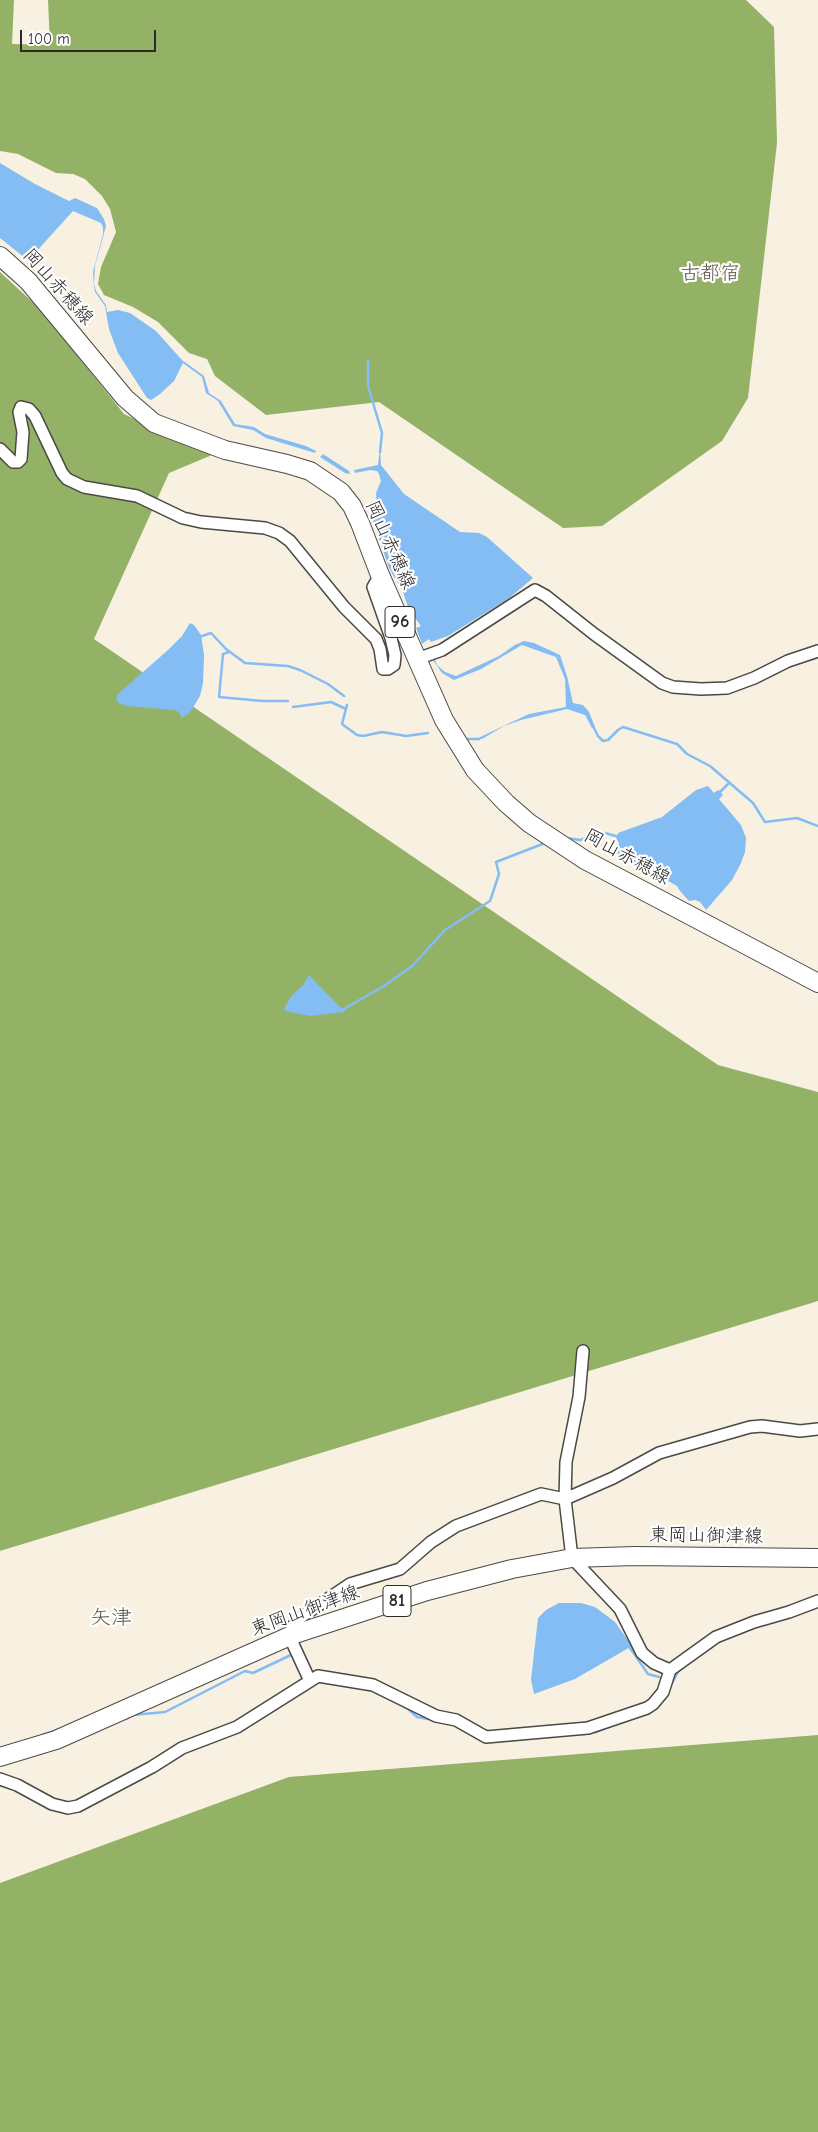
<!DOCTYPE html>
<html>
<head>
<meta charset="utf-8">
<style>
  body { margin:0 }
  #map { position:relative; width:818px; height:2132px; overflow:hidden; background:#f8f0e1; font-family:"Comic Neue",sans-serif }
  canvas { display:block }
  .scale { position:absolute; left:20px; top:30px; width:136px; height:22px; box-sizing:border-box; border:2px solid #2b2b2b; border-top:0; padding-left:6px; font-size:15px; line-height:18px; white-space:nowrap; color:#2b2b2b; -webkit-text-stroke:4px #fff; paint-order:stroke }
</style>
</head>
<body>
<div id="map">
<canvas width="818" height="2132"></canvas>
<div class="scale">100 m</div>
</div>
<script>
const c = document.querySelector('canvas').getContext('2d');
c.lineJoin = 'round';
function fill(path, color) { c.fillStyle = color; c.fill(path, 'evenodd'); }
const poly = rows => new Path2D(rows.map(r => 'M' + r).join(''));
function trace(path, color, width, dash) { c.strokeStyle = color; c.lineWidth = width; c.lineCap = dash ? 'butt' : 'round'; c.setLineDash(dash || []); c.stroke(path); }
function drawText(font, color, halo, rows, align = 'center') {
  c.font = font + ' "Comic Neue","Klee One",sans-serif'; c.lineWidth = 4.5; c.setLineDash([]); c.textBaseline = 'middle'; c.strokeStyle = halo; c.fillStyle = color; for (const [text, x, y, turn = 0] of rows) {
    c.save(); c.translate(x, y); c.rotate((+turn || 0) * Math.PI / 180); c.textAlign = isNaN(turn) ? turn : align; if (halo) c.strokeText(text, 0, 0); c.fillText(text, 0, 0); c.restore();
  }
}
const forest = poly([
  [0,0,14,0,12,44,50,45,48,0,746,0,774,27,777,143,748,398,722,441,602,526,563,528,379,402,266,415,215,376,207,359,189,353,158,322,133,307,104,295,98,284,101,267,116,232,110,209,102,196,85,179,73,174,56,173,18,154,0,151],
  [0,272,40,309,124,414,212,455,169,473,94,639,718,1065,818,1092,818,1301,0,1551],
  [818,1735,818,2132,0,2132,0,1883,289,1777]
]);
const water = poly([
  [0,163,35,184,69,201,75,198,97,208,104,219,106,226,95,266,94,284,96,291,106,305,107,312,118,310,130,313,156,331,182,360,204,376,209,393,221,401,235,424,254,427,265,434,306,446,316,451,315,453,266,438,253,430,233,426,218,401,206,393,202,377,183,363,174,381,160,394,151,400,147,398,118,353,109,329,105,306,95,292,94,287,93,272,103,234,103,227,101,223,73,211,34,254,25,258,0,238],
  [380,447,381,465,404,494,460,532,479,533,487,537,533,578,508,599,464,626,448,636,431,642,429,639,422,644,416,628,421,626,409,610,403,592,389,568,373,521,377,510,376,493,381,481,379,474,377,471,370,470,355,473,354,470,378,465],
  [323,454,349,471,350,474,345,473,320,457],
  [190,623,194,625,201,635,204,655,203,683,200,696,191,711,182,718,179,712,174,710,127,706,118,703,116,698,119,693,168,650,182,636],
  [524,641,534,643,560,655,567,676,573,703,583,705,589,712,595,727,592,728,585,715,567,709,521,720,504,726,482,739,476,739,529,714,566,707,565,679,556,657,522,645,481,669,454,680,442,673,433,660,435,660,437,665,445,672,456,676,499,656,515,645],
  [708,786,714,793,718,790,723,795,719,799,741,825,746,838,745,852,741,863,732,880,706,910,700,902,695,900,689,901,680,891,677,886,660,876,653,869,637,866,625,858,618,856,617,852,619,843,616,838,618,833,662,817,696,790],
  [309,975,341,1008,346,1008,344,1012,310,1016,285,1011,284,1009,291,996,303,985],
  [559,1603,581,1603,595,1607,615,1622,632,1646,575,1679,534,1694,531,1680,538,1618,546,1610]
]);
const stream = poly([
  [368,361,368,386,382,433,380,452],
  [199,638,202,636,211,633,226,649,245,663,288,666,300,670,328,684,344,696],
  [229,652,223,654,219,697,262,701,288,701],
  [347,705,342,724,357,735,363,736,382,732,406,736,428,733],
  [293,707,331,702,346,709],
  [592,724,598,736,603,741,608,740,618,730,623,727,677,744,687,754,710,766,753,803,765,822,797,818,818,826],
  [468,739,479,739],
  [719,793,729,783],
  [567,838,580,840,605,833,619,837],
  [344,1009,384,986,412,966,445,930,490,901,499,874,496,862,545,843],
  [628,1645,648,1674,659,1677],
  [671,1685,679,1670],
  [405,1706,417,1717,434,1720],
  [126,1719,133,1715,165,1712,245,1671,253,1673,293,1654],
  [584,1734,596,1732,610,1726],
  [42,1735,60,1729]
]);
const minor = poly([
  [0,449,13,462,18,462,21,459,23,432,19,412,21,407,29,409,35,416,62,473,67,479,84,487,137,496,183,518,201,522,265,528,279,533,290,541,344,607,376,639,380,649,383,669,388,669,394,665,395,655,391,638,373,587,380,575],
  [417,659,442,650,535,590,546,596,594,634,662,683,673,687,701,689,727,688,754,678,788,661,818,651],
  [583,1351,579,1397,566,1462,565,1499,572,1558,620,1609,642,1653,654,1663,670,1670],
  [310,1681,292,1642,293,1626,301,1617,350,1584,400,1569,431,1542,456,1526,541,1494,565,1499,613,1478,659,1453,750,1427,762,1426,800,1431,818,1429],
  [0,1779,17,1785,52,1804,68,1808,78,1806,152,1767,182,1748,237,1727,318,1676,373,1685,436,1716,456,1720,486,1737,588,1728,647,1708,653,1704,663,1692,670,1670,716,1637,754,1622,789,1612,818,1601]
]);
const primary = poly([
  [0,256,28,281,125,398,154,423,225,450,287,464,310,471,341,492,352,506,360,523,380,575,444,720,475,770,506,803,529,823,585,860,818,983],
  [0,1757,56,1740,292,1635,427,1591,512,1569,572,1558,635,1556,818,1558]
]);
const shields = [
  [400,622,30],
  [397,1601,28]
];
const shieldNames = [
  ["96",400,622],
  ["81",397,1601]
];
const streetNames = [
  ["岡山赤穂線",58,287,48],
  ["岡山赤穂線",390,545,66],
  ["岡山赤穂線",627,857,29],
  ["東岡山御津線",706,1536,1],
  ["東岡山御津線",305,1611,-20]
];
const neighbourhoodNames = [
  ["古都宿",710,273]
];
const quarterNames = [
  ["矢津",111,1618]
];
fill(forest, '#94b266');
fill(water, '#84bcf4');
trace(stream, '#84bcf4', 2.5);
trace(minor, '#4a4946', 14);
trace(primary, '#4a4946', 20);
trace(minor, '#fff', 11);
trace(primary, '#fff', 18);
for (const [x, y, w] of shields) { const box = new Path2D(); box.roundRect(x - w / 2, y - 15.5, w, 31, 4); c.fillStyle = '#fff'; c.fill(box); trace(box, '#2b2b2b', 1); }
drawText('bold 18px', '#2b2b2b', null, shieldNames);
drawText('19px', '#2b2b2b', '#fff', streetNames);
drawText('20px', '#62584a', '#fff', neighbourhoodNames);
drawText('21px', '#62584a', '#fff', quarterNames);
</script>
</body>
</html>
